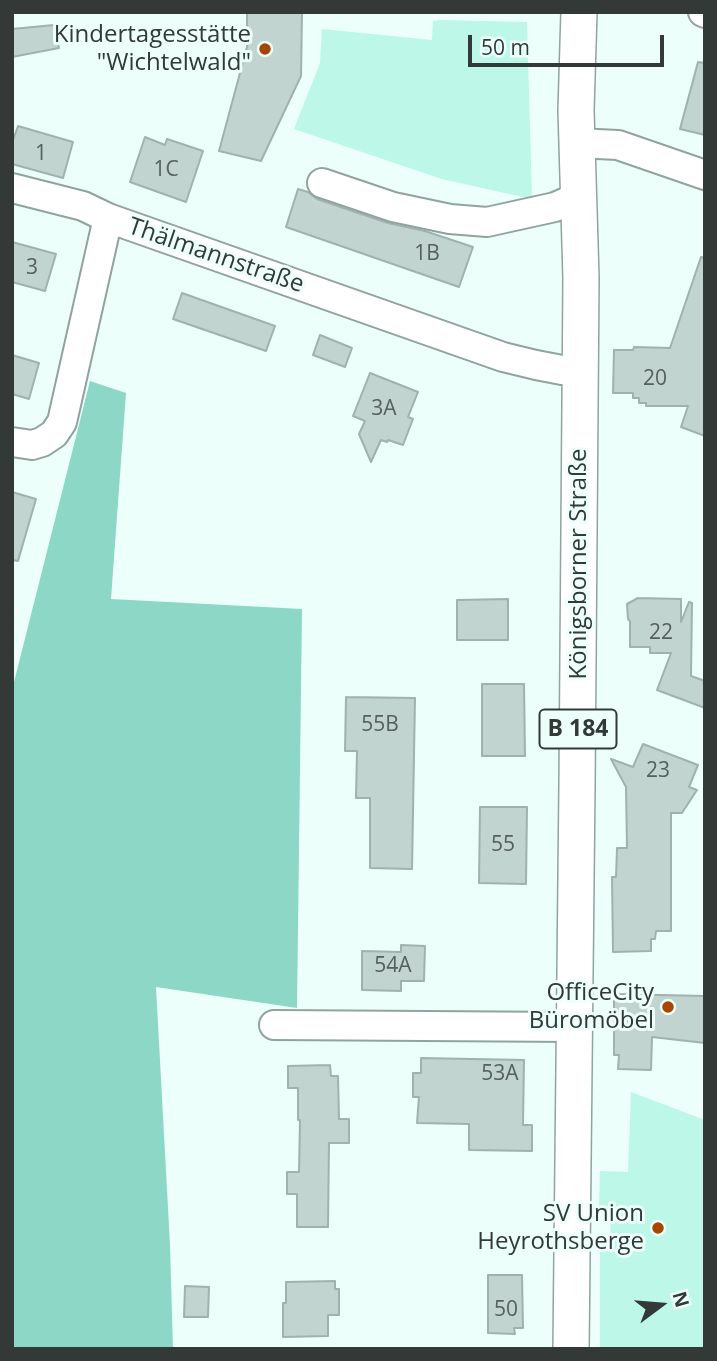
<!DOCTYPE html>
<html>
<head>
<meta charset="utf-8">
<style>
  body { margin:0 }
  #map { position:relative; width:717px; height:1361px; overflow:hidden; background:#ecfffa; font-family:"Open Sans",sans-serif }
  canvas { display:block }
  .frame { position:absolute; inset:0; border:14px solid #323937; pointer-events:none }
  .north { position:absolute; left:626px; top:1270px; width:70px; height:70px; -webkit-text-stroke:5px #ecfffa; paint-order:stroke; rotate:74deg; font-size:19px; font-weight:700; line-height:28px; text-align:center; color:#323937 }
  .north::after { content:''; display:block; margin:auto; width:24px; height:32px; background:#323937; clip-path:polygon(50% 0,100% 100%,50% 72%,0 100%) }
  .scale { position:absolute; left:468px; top:35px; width:196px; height:32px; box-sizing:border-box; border:4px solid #323937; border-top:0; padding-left:9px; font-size:21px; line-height:24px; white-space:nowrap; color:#323937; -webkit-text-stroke:5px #ecfffa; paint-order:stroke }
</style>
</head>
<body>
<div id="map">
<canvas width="717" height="1361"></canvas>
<div class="frame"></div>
<div class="north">N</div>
<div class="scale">50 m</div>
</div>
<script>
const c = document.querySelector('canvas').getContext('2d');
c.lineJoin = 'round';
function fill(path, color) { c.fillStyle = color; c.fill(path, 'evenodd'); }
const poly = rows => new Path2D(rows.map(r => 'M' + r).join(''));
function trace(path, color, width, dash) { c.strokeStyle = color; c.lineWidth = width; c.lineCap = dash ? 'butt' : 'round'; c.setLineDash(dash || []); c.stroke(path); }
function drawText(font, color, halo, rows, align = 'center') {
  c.font = font + ' "Open Sans",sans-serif'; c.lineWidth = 6; c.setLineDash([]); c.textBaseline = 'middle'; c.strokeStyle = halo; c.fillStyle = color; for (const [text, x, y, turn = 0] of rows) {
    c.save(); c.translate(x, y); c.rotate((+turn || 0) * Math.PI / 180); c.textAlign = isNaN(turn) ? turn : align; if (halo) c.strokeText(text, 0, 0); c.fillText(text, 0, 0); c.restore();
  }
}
const green = poly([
  [442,20,527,22,532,199,442,179,294,129,320,63,322,29,432,40,433,21],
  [631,1092,705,1120,705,1349,600,1349,600,1249,610,1239,611,1217,599,1208,600,1171,628,1172]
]);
const forest = poly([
  [90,381,126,393,111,599,302,609,297,1008,156,987,170,1245,173,1349,12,1349,12,690]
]);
const building = poly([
  [257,12,302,12,301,76,261,161,219,151,247,47,247,13,257,12],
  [54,25,59,48,12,57,12,29,54,25],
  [698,62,705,63,705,135,680,129,698,62],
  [18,126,73,142,63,178,12,164,12,143,18,126],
  [145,137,165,145,167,139,203,151,186,202,130,182,145,137],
  [298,189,308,192,317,199,388,223,425,231,473,247,459,287,286,227,298,189],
  [12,242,56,254,45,291,12,282,12,242],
  [701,257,705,258,705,436,681,427,688,406,646,406,646,403,639,403,639,398,633,398,633,393,613,393,614,350,633,350,634,347,670,348,701,257],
  [182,293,275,326,266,351,173,319,182,293],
  [320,335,352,348,345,367,313,355,320,335],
  [12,355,39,363,29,399,12,394,12,355],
  [370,373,418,392,408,417,413,419,403,445,388,440,387,442,381,440,371,462,359,434,365,421,353,416,370,373],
  [12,492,36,499,18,561,12,560,12,492],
  [638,598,681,599,681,622,689,602,692,603,691,676,705,681,705,708,657,690,671,653,650,653,650,647,630,647,630,621,628,619,627,604,638,598],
  [508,599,508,640,457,640,457,600,508,599],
  [482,684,524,684,525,756,482,756,482,684],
  [346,697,415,698,412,869,370,868,370,798,356,798,357,751,345,751,346,697],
  [643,744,698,765,689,787,697,790,682,813,671,813,671,931,656,931,655,939,651,939,651,951,613,952,612,877,616,877,617,848,627,848,626,787,611,759,633,767,643,744],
  [480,807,527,807,526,884,479,883,480,807],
  [401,945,425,946,424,981,401,981,401,991,362,990,362,951,401,952,401,945],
  [614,994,705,996,705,1043,652,1037,651,1070,618,1069,619,1055,614,1055,614,994],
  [421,1058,524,1060,523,1125,532,1125,532,1151,469,1150,469,1124,417,1123,419,1097,413,1097,413,1073,421,1073,421,1058],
  [330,1065,331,1076,338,1076,339,1119,349,1119,349,1143,329,1143,328,1227,297,1227,297,1194,287,1194,287,1172,299,1172,300,1120,298,1120,298,1088,288,1088,288,1066,330,1065],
  [488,1275,522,1275,523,1328,514,1328,515,1334,488,1333,488,1275],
  [335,1281,335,1289,339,1289,339,1315,328,1315,328,1336,283,1337,283,1303,286,1303,286,1282,335,1281],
  [185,1286,209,1287,208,1317,184,1317,185,1286]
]);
const minor = poly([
  [703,12,705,13],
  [576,143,618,145,705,175],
  [322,183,393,207,450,219,487,222,555,207,578,197],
  [12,188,83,206,108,218],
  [12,442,32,445,42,442,54,434,62,422,108,218,503,357,536,365,562,370,580,371],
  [274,1025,575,1027]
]);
const major = poly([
  [571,1349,577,785,581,278,576,110,579,12]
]);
const markers = [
  [265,49,7,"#a74600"],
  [668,1007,7,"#a74600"],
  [658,1228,7,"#a74600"]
];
const numberNames = [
  ["1",41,154],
  ["1C",166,170],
  ["1B",427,254],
  ["3",32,268],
  ["20",655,379],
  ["3A",384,409],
  ["22",661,633],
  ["55B",380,725],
  ["23",658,771],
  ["55",503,845],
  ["54A",393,966],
  ["53A",500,1074],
  ["50",506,1310]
];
const shields = [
  [578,729,77]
];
const shieldNames = [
  ["B 184",578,729]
];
const poiNames = [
  ["Kindertagesstätte",251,35],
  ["\"Wichtelwald\"",251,63],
  ["OfficeCity",654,993],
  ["Büromöbel",654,1021],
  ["SV Union",644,1214],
  ["Heyrothsberge",644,1242]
];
const streetNames = [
  ["Thälmannstraße",216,256,19],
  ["Königsborner Straße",579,564,-90]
];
fill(green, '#bcf7e8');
fill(forest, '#8dd7c6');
fill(building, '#c1d4cf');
trace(building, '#a0b2ad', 2);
trace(minor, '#91a39e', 32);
trace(major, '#91a39e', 38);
trace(minor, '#fff', 28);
trace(major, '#fff', 35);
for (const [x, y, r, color] of markers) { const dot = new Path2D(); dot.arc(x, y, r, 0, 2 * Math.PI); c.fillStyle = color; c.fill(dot); trace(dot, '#ecfffa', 2.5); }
drawText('21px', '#56605d', null, numberNames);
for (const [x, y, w] of shields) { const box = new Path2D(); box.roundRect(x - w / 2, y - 19.5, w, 39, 5); c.fillStyle = '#ecfffa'; c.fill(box); trace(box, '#323937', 2); }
drawText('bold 23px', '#323937', null, shieldNames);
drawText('24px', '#323937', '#ecfffa', poiNames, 'right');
drawText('24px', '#323937', '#ecfffa', streetNames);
</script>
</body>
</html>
